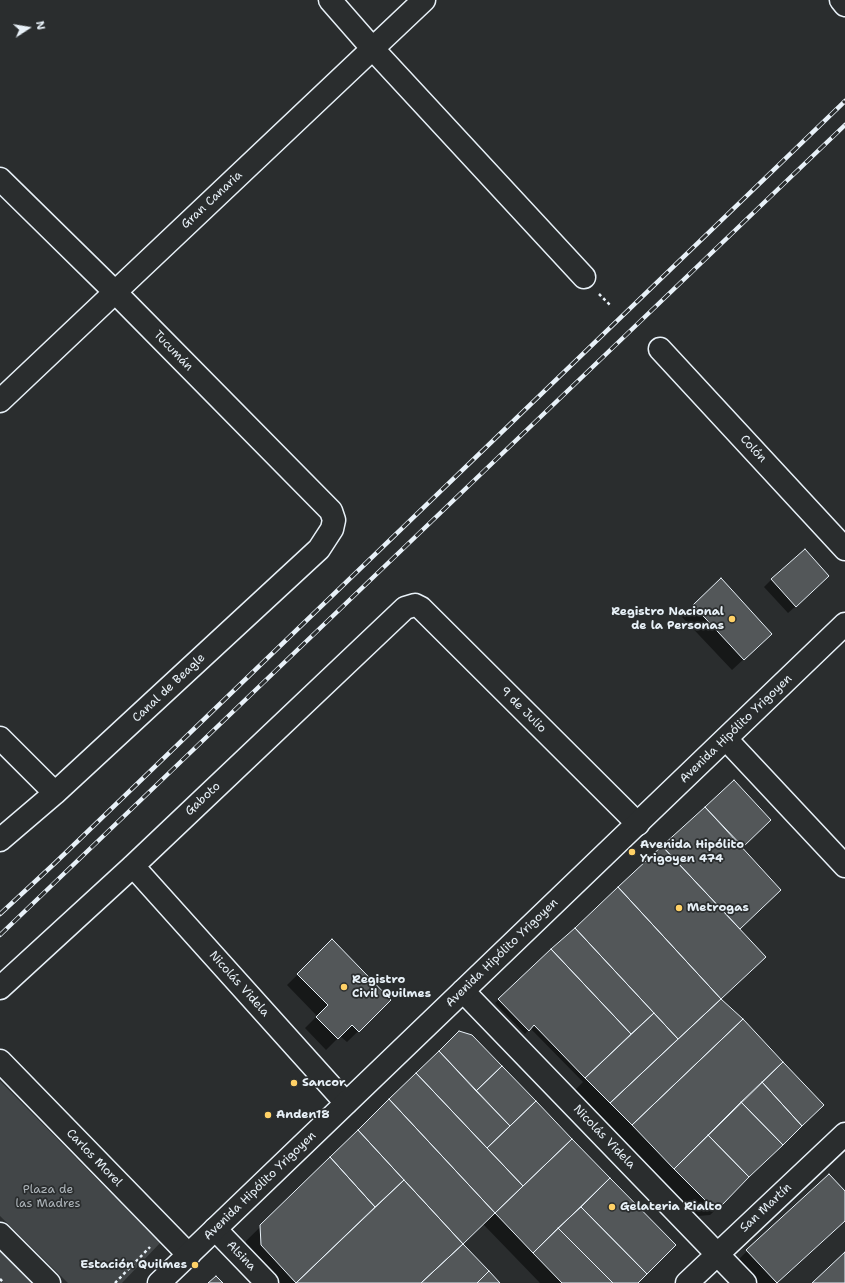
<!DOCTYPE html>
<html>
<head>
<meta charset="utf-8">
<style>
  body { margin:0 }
  #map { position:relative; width:845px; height:1283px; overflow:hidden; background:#2a2d2e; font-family:"Shantell Sans",sans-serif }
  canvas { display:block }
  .north { position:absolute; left:8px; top:8px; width:40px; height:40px; -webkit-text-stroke:3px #2a2d2e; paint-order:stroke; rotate:78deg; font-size:11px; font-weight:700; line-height:16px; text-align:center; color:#e8f1f8 }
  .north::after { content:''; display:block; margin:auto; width:14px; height:18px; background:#e8f1f8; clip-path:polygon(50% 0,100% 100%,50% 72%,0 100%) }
</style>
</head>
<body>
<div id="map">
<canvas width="845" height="1283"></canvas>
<div class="north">N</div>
</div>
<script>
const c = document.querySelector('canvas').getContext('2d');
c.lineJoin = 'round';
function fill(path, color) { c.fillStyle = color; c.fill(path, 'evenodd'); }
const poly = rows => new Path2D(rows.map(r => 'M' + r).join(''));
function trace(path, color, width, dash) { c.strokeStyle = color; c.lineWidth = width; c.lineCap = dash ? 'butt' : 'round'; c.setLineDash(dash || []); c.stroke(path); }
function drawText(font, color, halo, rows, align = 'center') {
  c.font = font + ' "Shantell Sans",sans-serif'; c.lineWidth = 3.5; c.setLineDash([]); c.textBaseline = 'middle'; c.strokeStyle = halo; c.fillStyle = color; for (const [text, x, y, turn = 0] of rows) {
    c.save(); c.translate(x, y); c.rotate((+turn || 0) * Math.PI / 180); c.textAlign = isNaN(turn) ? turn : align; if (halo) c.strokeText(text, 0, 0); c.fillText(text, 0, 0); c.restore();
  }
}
const green = poly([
  [0,1081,160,1243,122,1283,68,1283,0,1216],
  [0,1249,33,1283,0,1283]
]);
const shadow = poly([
  [772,579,821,584,788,613,764,587],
  [693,605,759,645,732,670,682,617],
  [706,808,769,820,741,847,769,901,738,929,720,1000,741,1019,771,1156,710,1215,698,1216,662,1179,659,1183,618,1141,621,1137,575,1090,583,1082,530,1028,525,1034,495,1003],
  [332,941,390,1000,347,1042,340,1036,326,1050,305,1028,317,1016,287,985],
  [459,1032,471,1035,675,1245,637,1283,540,1283,483,1224,462,1244,499,1283,268,1283,247,1260,246,1241],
  [845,1193,845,1221,778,1283,756,1283,736,1262,747,1251]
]);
const building = poly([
  [805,549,829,576,796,607,771,579,805,549],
  [721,578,772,634,744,660,693,605,721,578],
  [734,780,771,820,743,847,705,807,734,780],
  [705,807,781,890,740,929,662,846,705,807],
  [662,846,766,957,721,999,618,887,662,846],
  [618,887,721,999,678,1039,575,928,618,887],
  [575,928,654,1013,631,1034,551,949,575,928],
  [332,939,391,1000,359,1032,352,1025,338,1039,316,1017,328,1005,297,974,332,939],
  [551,949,631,1034,585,1078,534,1025,529,1031,498,999,551,949],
  [721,999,743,1019,632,1125,610,1103,721,999],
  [654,1013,678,1039,610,1103,585,1078,654,1013],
  [743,1019,783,1062,674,1169,632,1125,743,1019],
  [459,1031,472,1035,502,1066,476,1091,439,1051,459,1031],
  [439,1051,510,1126,487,1148,416,1073,439,1051],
  [783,1062,824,1105,802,1126,762,1082,783,1062],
  [502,1066,536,1101,510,1126,476,1091,502,1066],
  [416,1073,523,1186,495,1213,389,1099,416,1073],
  [762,1082,802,1126,783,1145,741,1102,762,1082],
  [389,1099,495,1213,463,1244,358,1130,389,1099],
  [536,1101,572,1139,523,1186,487,1148,536,1101],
  [741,1102,783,1145,749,1177,708,1135,741,1102],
  [358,1130,404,1180,375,1207,330,1157,358,1130],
  [708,1135,749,1177,722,1205,710,1205,674,1169,708,1135],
  [572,1139,610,1178,533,1253,495,1213,572,1139],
  [330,1157,375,1207,296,1283,261,1245,260,1225,330,1157],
  [829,1174,845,1191,845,1221,777,1283,746,1250,829,1174],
  [610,1178,676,1245,647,1274,581,1207,610,1178],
  [404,1180,463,1244,421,1283,296,1283,404,1180],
  [581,1207,647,1274,638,1283,613,1283,558,1228,581,1207],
  [558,1228,613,1283,562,1283,533,1253,558,1228],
  [463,1244,489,1271,477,1283,421,1283,463,1244],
  [845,1252,845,1283,812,1283,845,1252],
  [489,1271,500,1283,477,1283,489,1271],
  [216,1276,223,1283,208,1283,216,1276]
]);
const path = poly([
  [599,294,610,305],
  [0,1279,4,1283],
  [115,1283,150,1247]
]);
const minor = poly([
  [330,0,372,48,584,277],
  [841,0,845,5],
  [0,179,115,292,331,511,334,520,332,529,319,549,55,793,0,840],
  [660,349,845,549],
  [0,401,424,0],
  [0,738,55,793],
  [726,739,845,866],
  [133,866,346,1103],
  [0,988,133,866,405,608,415,605,421,608,638,824],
  [463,991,745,1283],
  [0,1061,189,1255],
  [215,1229,267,1283],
  [0,1234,49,1283],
  [687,1283,845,1134]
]);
const major = poly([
  [159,1283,845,624]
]);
const rail = poly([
  [0,914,55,863,845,101],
  [0,935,845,125]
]);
const markers = [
  [732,619,4,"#ffd166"],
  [632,852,4,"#ffd166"],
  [679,908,4,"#ffd166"],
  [344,987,4,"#ffd166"],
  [294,1083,4,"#ffd166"],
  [268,1115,4,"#ffd166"],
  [612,1207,4,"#ffd166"],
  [195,1265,4,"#ffd166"]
];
const streetNames = [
  ["Gran Canaria",212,200,-43],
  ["Tucumán",173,351,46],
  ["Colón",753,449,47],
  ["Canal de Beagle",169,688,-43],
  ["9 de Julio",523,710,45],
  ["Avenida Hipólito Yrigoyen",736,729,-44],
  ["Gaboto",203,799,-43],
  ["Avenida Hipólito Yrigoyen",502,953,-44],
  ["Nicolás Videla",239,984,48],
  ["Nicolás Videla",604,1137,46],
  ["Carlos Morel",94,1158,46],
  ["Avenida Hipólito Yrigoyen",260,1186,-44],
  ["San Martín",766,1208,-43],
  ["Alsina",241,1256,46]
];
const poiNames = [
  ["Registro Nacional",724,612,"right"],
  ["de la Personas",724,626,"right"],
  ["Avenida Hipólito",640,845],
  ["Yrigoyen 474",640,859],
  ["Metrogas",687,908],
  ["Registro",352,980],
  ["Civil Quilmes",352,994],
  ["Sancor",302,1083],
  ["Anden18",276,1115],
  ["Gelateria Rialto",620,1207],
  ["Estación Quilmes",187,1265,"right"]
];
const parkNames = [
  ["Plaza de",48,1190],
  ["las Madres",48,1204]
];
fill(green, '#424648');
fill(shadow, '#0007');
fill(building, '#535759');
trace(building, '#e8f1f8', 1);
trace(minor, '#e8f1f8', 25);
trace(major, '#e8f1f8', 25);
trace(path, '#e8f1f8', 2.5, [3, 3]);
trace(minor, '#2a2d2e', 22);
trace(major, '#2a2d2e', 22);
trace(rail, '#e8f1f8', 4.5);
trace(rail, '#2a2d2e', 3, [9]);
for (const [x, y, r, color] of markers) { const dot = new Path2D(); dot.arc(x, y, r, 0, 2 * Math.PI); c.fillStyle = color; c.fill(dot); trace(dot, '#2a2d2e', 1.5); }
drawText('12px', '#e8f1f8', '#2a2d2e', streetNames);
drawText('bold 12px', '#e8f1f8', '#2a2d2e', poiNames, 'left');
drawText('12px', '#aeb5ba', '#2a2d2e', parkNames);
</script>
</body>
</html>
